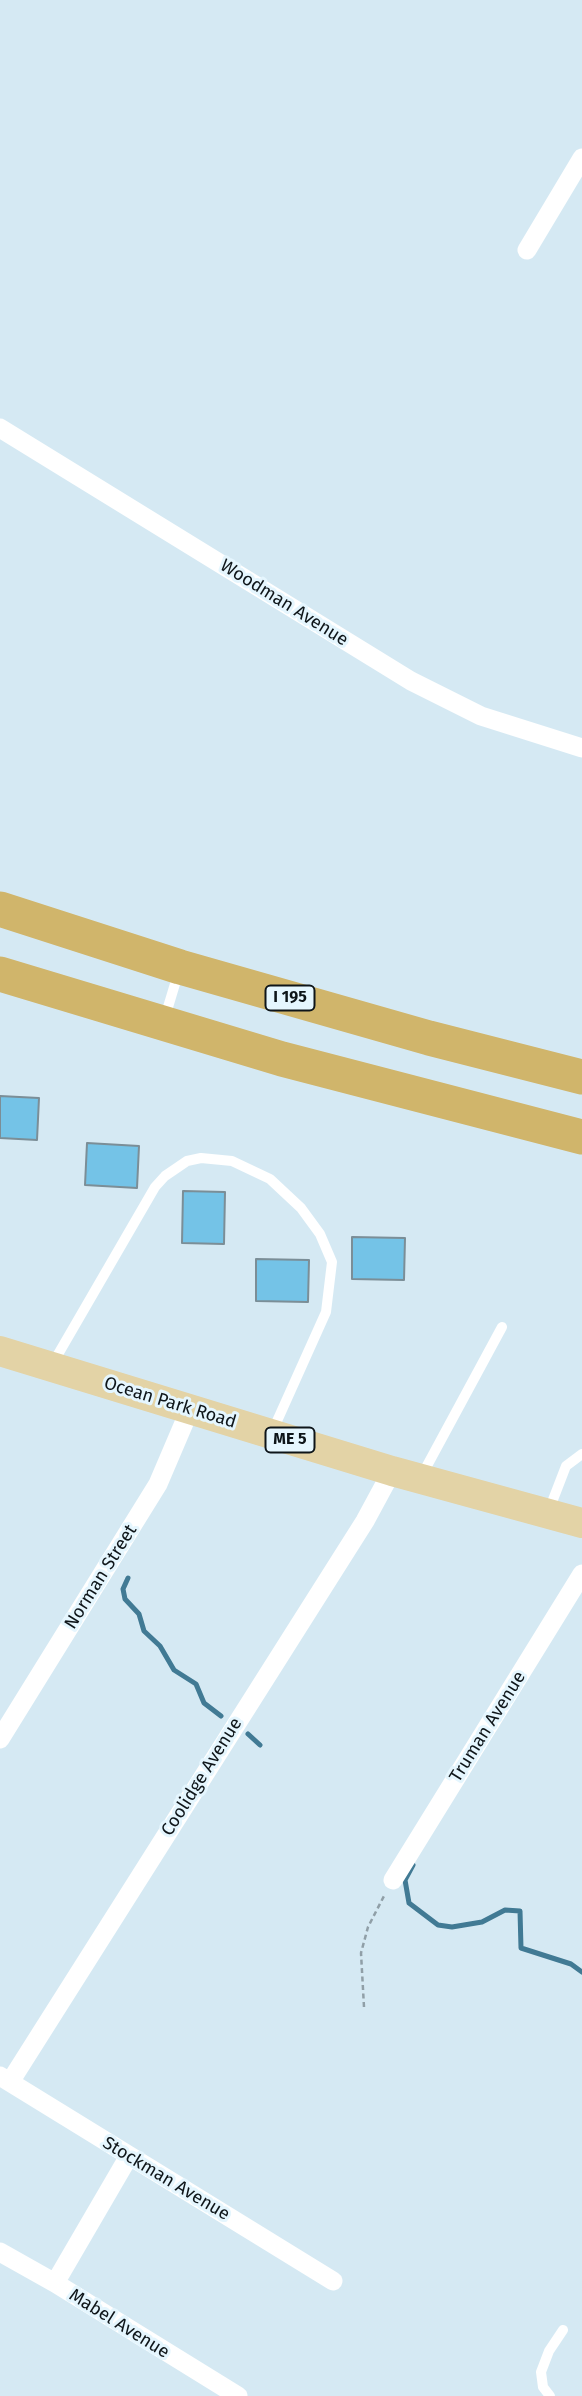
<!DOCTYPE html>
<html>
<head>
<meta charset="utf-8">
<style>
  body { margin:0 }
  canvas { display:block; background:#d5e9f3 }
</style>
</head>
<body>
<canvas width="582" height="2396"></canvas>
<script>
const c = document.querySelector('canvas').getContext('2d');
c.lineJoin = 'round';
const poly = rows => new Path2D(rows.map(r => 'M' + r).join(''));
function trace(path, color, width, dash) { c.strokeStyle = color; c.lineWidth = width; c.lineCap = dash ? 'butt' : 'round'; c.setLineDash(dash || []); c.stroke(path); }
function fill(path, color) { c.fillStyle = color; c.fill(path, 'evenodd'); }
function drawText(font, color, halo, rows, align = 'center') {
  c.font = font + ' "Fira Sans",sans-serif'; c.lineWidth = 6; c.setLineDash([]); c.textBaseline = 'middle'; c.strokeStyle = halo; c.fillStyle = color; for (const [text, x, y, turn = 0] of rows) {
    c.save(); c.translate(x, y); c.rotate((+turn || 0) * Math.PI / 180); c.textAlign = isNaN(turn) ? turn : align; if (halo) c.strokeText(text, 0, 0); c.fillText(text, 0, 0); c.restore();
  }
}
const stream = poly([
  [128,1578,123,1589,125,1599,139,1614,144,1631,160,1646,174,1670,196,1684,204,1703,221,1716],
  [248,1734,260,1745],
  [413,1865,405,1880,409,1903,438,1925,452,1927,482,1922,505,1910,520,1911,521,1948,571,1964,582,1972]
]);
const building = poly([
  [0,1096,39,1098,37,1140,0,1138,0,1096],
  [87,1143,139,1146,137,1188,85,1185,87,1143],
  [183,1191,225,1192,224,1244,182,1243,183,1191],
  [352,1237,405,1238,404,1280,352,1279,352,1237],
  [256,1259,309,1260,308,1302,256,1301,256,1259]
]);
const path = poly([
  [364,2007,361,1953,368,1927,384,1896]
]);
const service = poly([
  [165,1017,178,974],
  [53,1363,155,1187,165,1176,187,1161,201,1158,232,1161,270,1179,301,1208,320,1234,332,1262,326,1312,273,1430],
  [422,1475,502,1327],
  [549,1510,566,1466,582,1454],
  [550,2396,543,2387,541,2372,549,2351,563,2330]
]);
const minor = poly([
  [527,250,582,158],
  [0,428,411,681,481,716,582,748],
  [0,1739,158,1484,190,1409],
  [393,1880,582,1574],
  [0,2076,333,2281],
  [10,2082,365,1521,392,1471],
  [129,2156,55,2283,238,2396],
  [0,2252,55,2283]
]);
const primary = poly([
  [0,1351,392,1471,582,1523]
]);
const motorway = poly([
  [0,909,180,967,429,1038,582,1077],
  [0,974,282,1059,582,1137]
]);
const shields = [
  [290,998,49],
  [290,1440,49]
];
const shieldNames = [
  ["I 195",290,998],
  ["ME 5",290,1440]
];
const streetNames = [
  ["Woodman Avenue",284,603,32],
  ["Ocean Park Road",170,1403,17],
  ["Norman Street",101,1577,-58],
  ["Truman Avenue",488,1727,-58],
  ["Coolidge Avenue",202,1777,-58],
  ["Stockman Avenue",166,2179,31],
  ["Mabel Avenue",119,2324,32]
];
trace(stream, '#417a94', 5);
fill(building, '#74c3e7');
trace(building, '#7b8e97', 2);
trace(path, '#909fa7', 2.5, [5, 3.5]);
trace(service, '#fff', 10);
trace(minor, '#fff', 19);
trace(primary, '#e3d3a6', 30);
trace(motorway, '#d0b56b', 35);
for (const [x, y, w] of shields) { const box = new Path2D(); box.roundRect(x - w / 2, y - 12.5, w, 25, 5); c.fillStyle = '#e5f6fe'; c.fill(box); trace(box, '#0e1519', 2); }
drawText('bold 16px', '#0e1519', null, shieldNames);
drawText('18px', '#0e1519', '#e5f6fe', streetNames);
</script>
</body>
</html>
